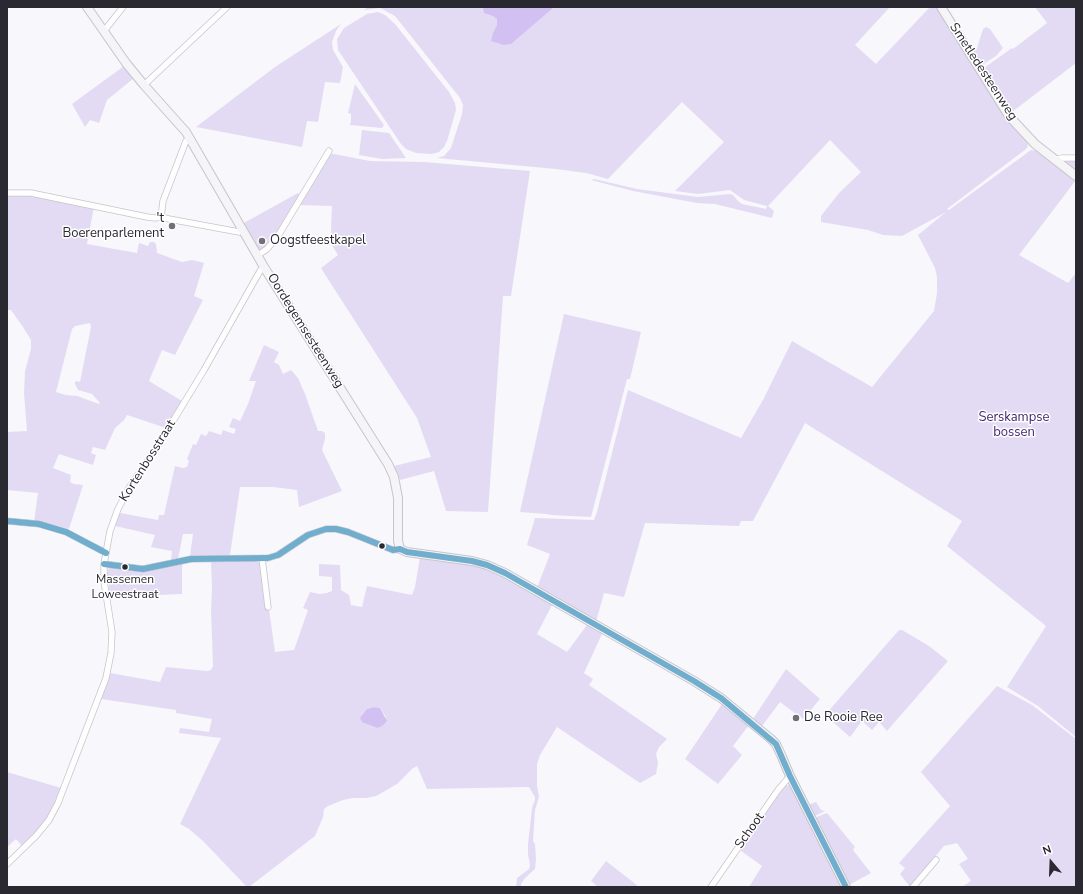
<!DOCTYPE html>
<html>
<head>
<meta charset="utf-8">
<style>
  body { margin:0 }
  #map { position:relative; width:1083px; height:894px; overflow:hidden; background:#f8f7fb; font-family:"Nunito Sans",sans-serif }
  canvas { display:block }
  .frame { position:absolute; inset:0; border:8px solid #2a2830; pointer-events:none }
  .north { position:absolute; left:1031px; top:842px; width:40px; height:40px; -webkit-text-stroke:3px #fff; paint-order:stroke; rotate:341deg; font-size:11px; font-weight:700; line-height:16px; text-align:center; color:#2a2830 }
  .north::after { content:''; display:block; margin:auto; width:14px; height:18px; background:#2a2830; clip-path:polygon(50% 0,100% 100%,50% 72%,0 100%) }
</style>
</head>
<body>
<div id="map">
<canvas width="1083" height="894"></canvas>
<div class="frame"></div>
<div class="north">N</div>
</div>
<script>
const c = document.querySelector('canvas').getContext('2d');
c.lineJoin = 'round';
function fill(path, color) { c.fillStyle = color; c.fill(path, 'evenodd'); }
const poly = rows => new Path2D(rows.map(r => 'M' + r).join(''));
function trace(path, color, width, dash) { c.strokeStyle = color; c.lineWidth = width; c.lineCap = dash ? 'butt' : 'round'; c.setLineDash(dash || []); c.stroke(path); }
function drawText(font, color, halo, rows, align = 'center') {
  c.font = font + ' "Nunito Sans",sans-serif'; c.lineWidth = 3; c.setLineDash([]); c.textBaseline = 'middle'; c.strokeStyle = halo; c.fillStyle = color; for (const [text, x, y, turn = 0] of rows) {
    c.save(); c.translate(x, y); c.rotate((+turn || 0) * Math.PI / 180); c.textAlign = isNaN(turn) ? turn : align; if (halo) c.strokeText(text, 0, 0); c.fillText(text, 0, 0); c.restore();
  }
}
const green = poly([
  [368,7,890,7,855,45,876,64,930,7,936,7,995,102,1027,142,1028,146,1026,149,947,209,949,210,1031,150,1038,151,1076,180,1019,255,1068,283,1076,273,1076,737,1038,706,1007,687,1046,626,947,546,962,521,805,423,753,521,741,521,739,526,645,523,624,597,604,593,596,622,537,588,550,554,527,545,535,518,594,520,597,512,628,390,741,438,764,398,792,341,872,387,934,311,937,293,937,277,935,268,918,235,946,212,902,236,883,235,868,230,821,222,821,216,839,193,861,172,830,140,768,206,774,211,772,218,715,204,697,203,633,191,591,180,594,179,637,189,698,197,730,194,733,195,738,201,742,204,766,209,767,206,744,200,730,190,698,194,675,191,724,142,682,102,608,179,586,173,556,169,437,158,444,156,451,148,462,114,463,105,460,98,395,16,380,8,364,10],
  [1035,7,1076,7,1076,63,1012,112,984,68,1012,48,1013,49,1047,23],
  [378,12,385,15,395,24,449,92,455,103,456,110,447,141,444,147,439,152,432,154,416,153,406,149,401,144,338,50,337,39,344,28,367,14],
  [341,24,336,31,332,42,333,50,343,67,340,83,325,82,318,122,307,121,302,147,196,127,275,67],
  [986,27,990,29,1003,48,996,56,982,65,974,52,977,48,983,29],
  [124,66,134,78,107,100,99,123,90,120,85,127,72,104],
  [355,84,384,125,382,128,350,125,351,121,351,114,348,113],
  [362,130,389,133,406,158,382,159,359,155],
  [330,154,334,154,370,161,424,162,530,171,511,296,503,296,488,512,446,511,434,471,400,480,394,466,431,457,417,418,321,268,338,255,332,245,331,228,332,206,298,205],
  [1076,160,1076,173,1063,161],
  [298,193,301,196,281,228,265,248,260,251,258,250,242,224],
  [7,194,28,194,94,207,87,244,137,253,139,243,148,246,150,242,154,242,156,244,157,253,182,262,192,260,204,263,194,296,203,300,175,355,162,350,149,381,182,401,166,428,127,415,124,420,115,428,105,450,93,447,91,453,96,455,93,465,59,454,53,468,71,475,70,482,74,484,83,485,69,529,51,524,34,522,38,493,7,490,7,432,27,431,24,393,25,371,31,349,31,340,23,327,11,310,7,310],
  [90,323,91,327,80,382,77,381,75,382,75,384,78,390,92,394,100,403,99,404,77,396,66,395,56,392,72,329,75,326],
  [564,314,641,332,630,379,627,379,591,517,551,515,547,514,520,512],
  [264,345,279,352,274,362,279,365,283,374,291,370,298,378,305,394,318,431,322,431,325,433,325,439,322,450,342,491,299,507,297,490,273,487,240,487,230,555,190,556,193,534,183,534,178,559,171,560,172,551,151,547,155,535,115,526,120,513,158,520,159,515,164,515,175,466,183,468,187,467,189,461,187,459,193,444,196,445,201,434,206,436,209,431,221,435,223,430,234,434,236,429,229,427,233,418,240,421,248,404,256,381,249,381],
  [420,557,473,565,488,569,503,576,552,605,537,634,567,652,587,625,602,634,584,673,593,679,589,685,667,739,659,747,656,754,658,763,656,774,640,783,557,727,540,755,537,764,537,786,539,797,535,810,533,841,535,844,536,859,535,869,525,878,521,884,521,887,516,887,517,878,529,869,530,865,528,854,528,844,532,808,535,800,535,797,529,787,427,789,417,766,412,769,397,784,376,796,366,798,352,798,343,800,328,806,324,809,323,817,315,836,249,887,247,887,203,841,189,829,180,824,221,738,179,733,180,728,209,732,212,719,176,713,176,710,101,699,110,673,160,682,166,667,207,671,211,670,213,666,211,611,212,589,211,560,255,561,261,563,266,610,269,609,275,652,294,650,308,610,303,608,310,592,319,594,327,593,332,591,332,577,319,576,319,564,340,565,341,590,349,595,351,605,362,607,367,586,412,595,415,587],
  [374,707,380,708,386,717,377,728,361,721,367,709],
  [182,563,182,594,110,597,107,573,108,570,110,568,142,572],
  [899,630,902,630,929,646,948,661,887,731,879,722,872,730,862,721,850,737,825,715],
  [786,669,820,699,803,719,780,702,762,726,753,719],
  [997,686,1032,705,1076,739,1076,887,962,887,971,881,959,864,968,859,957,843,944,846,910,887,900,874,905,868,899,863,950,806,921,772],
  [722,704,749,725,733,746,742,755,718,784,685,759],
  [7,772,61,788,48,816,40,828,22,846,16,839,7,847],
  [787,785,793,787,844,887,749,887,762,866,740,850,784,787],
  [816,802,821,810,825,811,813,817,808,805],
  [827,813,855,847,853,850,871,873,849,885,814,818],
  [606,861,633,882,639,887,598,887,591,881]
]);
const water = poly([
  [483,7,554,7,511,44,504,45,491,41,493,33,497,25,497,19,493,16,484,13],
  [374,707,380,708,387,721,382,726,377,728,362,722,360,718,367,709]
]);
const street = poly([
  [104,31,123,7],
  [144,85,227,7],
  [1055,160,1062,158,1076,158],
  [7,193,31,193,147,217,155,218,161,217,169,219,239,232,243,230],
  [161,217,163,201,186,141,190,138],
  [258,255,267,249,278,236,329,151],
  [7,521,39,524,66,532,106,553],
  [262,558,268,607],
  [104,564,143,569,191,559,268,558,278,555,308,535,326,529,336,529,348,532,393,550,400,549],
  [7,864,36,836,49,820,58,803,106,678,111,653,112,632,104,581,104,564,110,531,118,509,129,488,159,444,204,370,260,271,264,267],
  [711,887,778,790,790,776],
  [913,887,936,860]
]);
const secondary = poly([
  [87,7,126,63,144,85,186,132,264,267,388,464,394,477,398,498,398,541,400,549,407,552,472,561,487,565,505,573,694,681,721,698,771,739,776,744,782,757,790,776,846,887],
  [941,7,1009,116,1035,144,1076,176]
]);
const bus1 = poly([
  [7,521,39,524,66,532,106,553],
  [400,549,407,552,472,561,487,565,505,573,694,681,721,698,776,744,790,776,846,887],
  [104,564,143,569,191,559,268,558,278,555,308,535,326,529,336,529,348,532,393,550,400,549]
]);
const markers = [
  [172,226,4,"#727077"],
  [262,241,4,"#727077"],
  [382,546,3.5,"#2a2830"],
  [125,567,3.5,"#2a2830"],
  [796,718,4,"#727077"]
];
const busNames = [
  ["Massemen",125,580],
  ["Loweestraat",125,595]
];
const streetNames = [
  ["Smetledesteenweg",983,72,57],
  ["Oordegemsesteenweg",305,331,58],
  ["Kortenbosstraat",148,461,-58],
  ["Schoot",750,831,-55]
];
const poiNames = [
  ["'t",164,219,"right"],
  ["Boerenparlement",164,234,"right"],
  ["Oogstfeestkapel",270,241],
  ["De Rooie Ree",804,718]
];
const parkNames = [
  ["Serskampse",1014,418],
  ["bossen",1014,433]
];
fill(green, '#e3dbf4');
fill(water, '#d1c0f1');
trace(street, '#c7c5cb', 7);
trace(secondary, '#c7c5cb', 10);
trace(street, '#fefefe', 5.5);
trace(secondary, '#f5f4f7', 8);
trace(bus1, '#71aece', 6);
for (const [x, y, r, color] of markers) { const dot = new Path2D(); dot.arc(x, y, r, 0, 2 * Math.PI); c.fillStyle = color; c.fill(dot); trace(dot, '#fff', 1.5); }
drawText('12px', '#2a2830', '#fff', busNames);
drawText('13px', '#2a2830', '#fff', streetNames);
drawText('13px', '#2a2830', '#fff', poiNames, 'left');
drawText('13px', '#462573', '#fff', parkNames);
</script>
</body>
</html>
